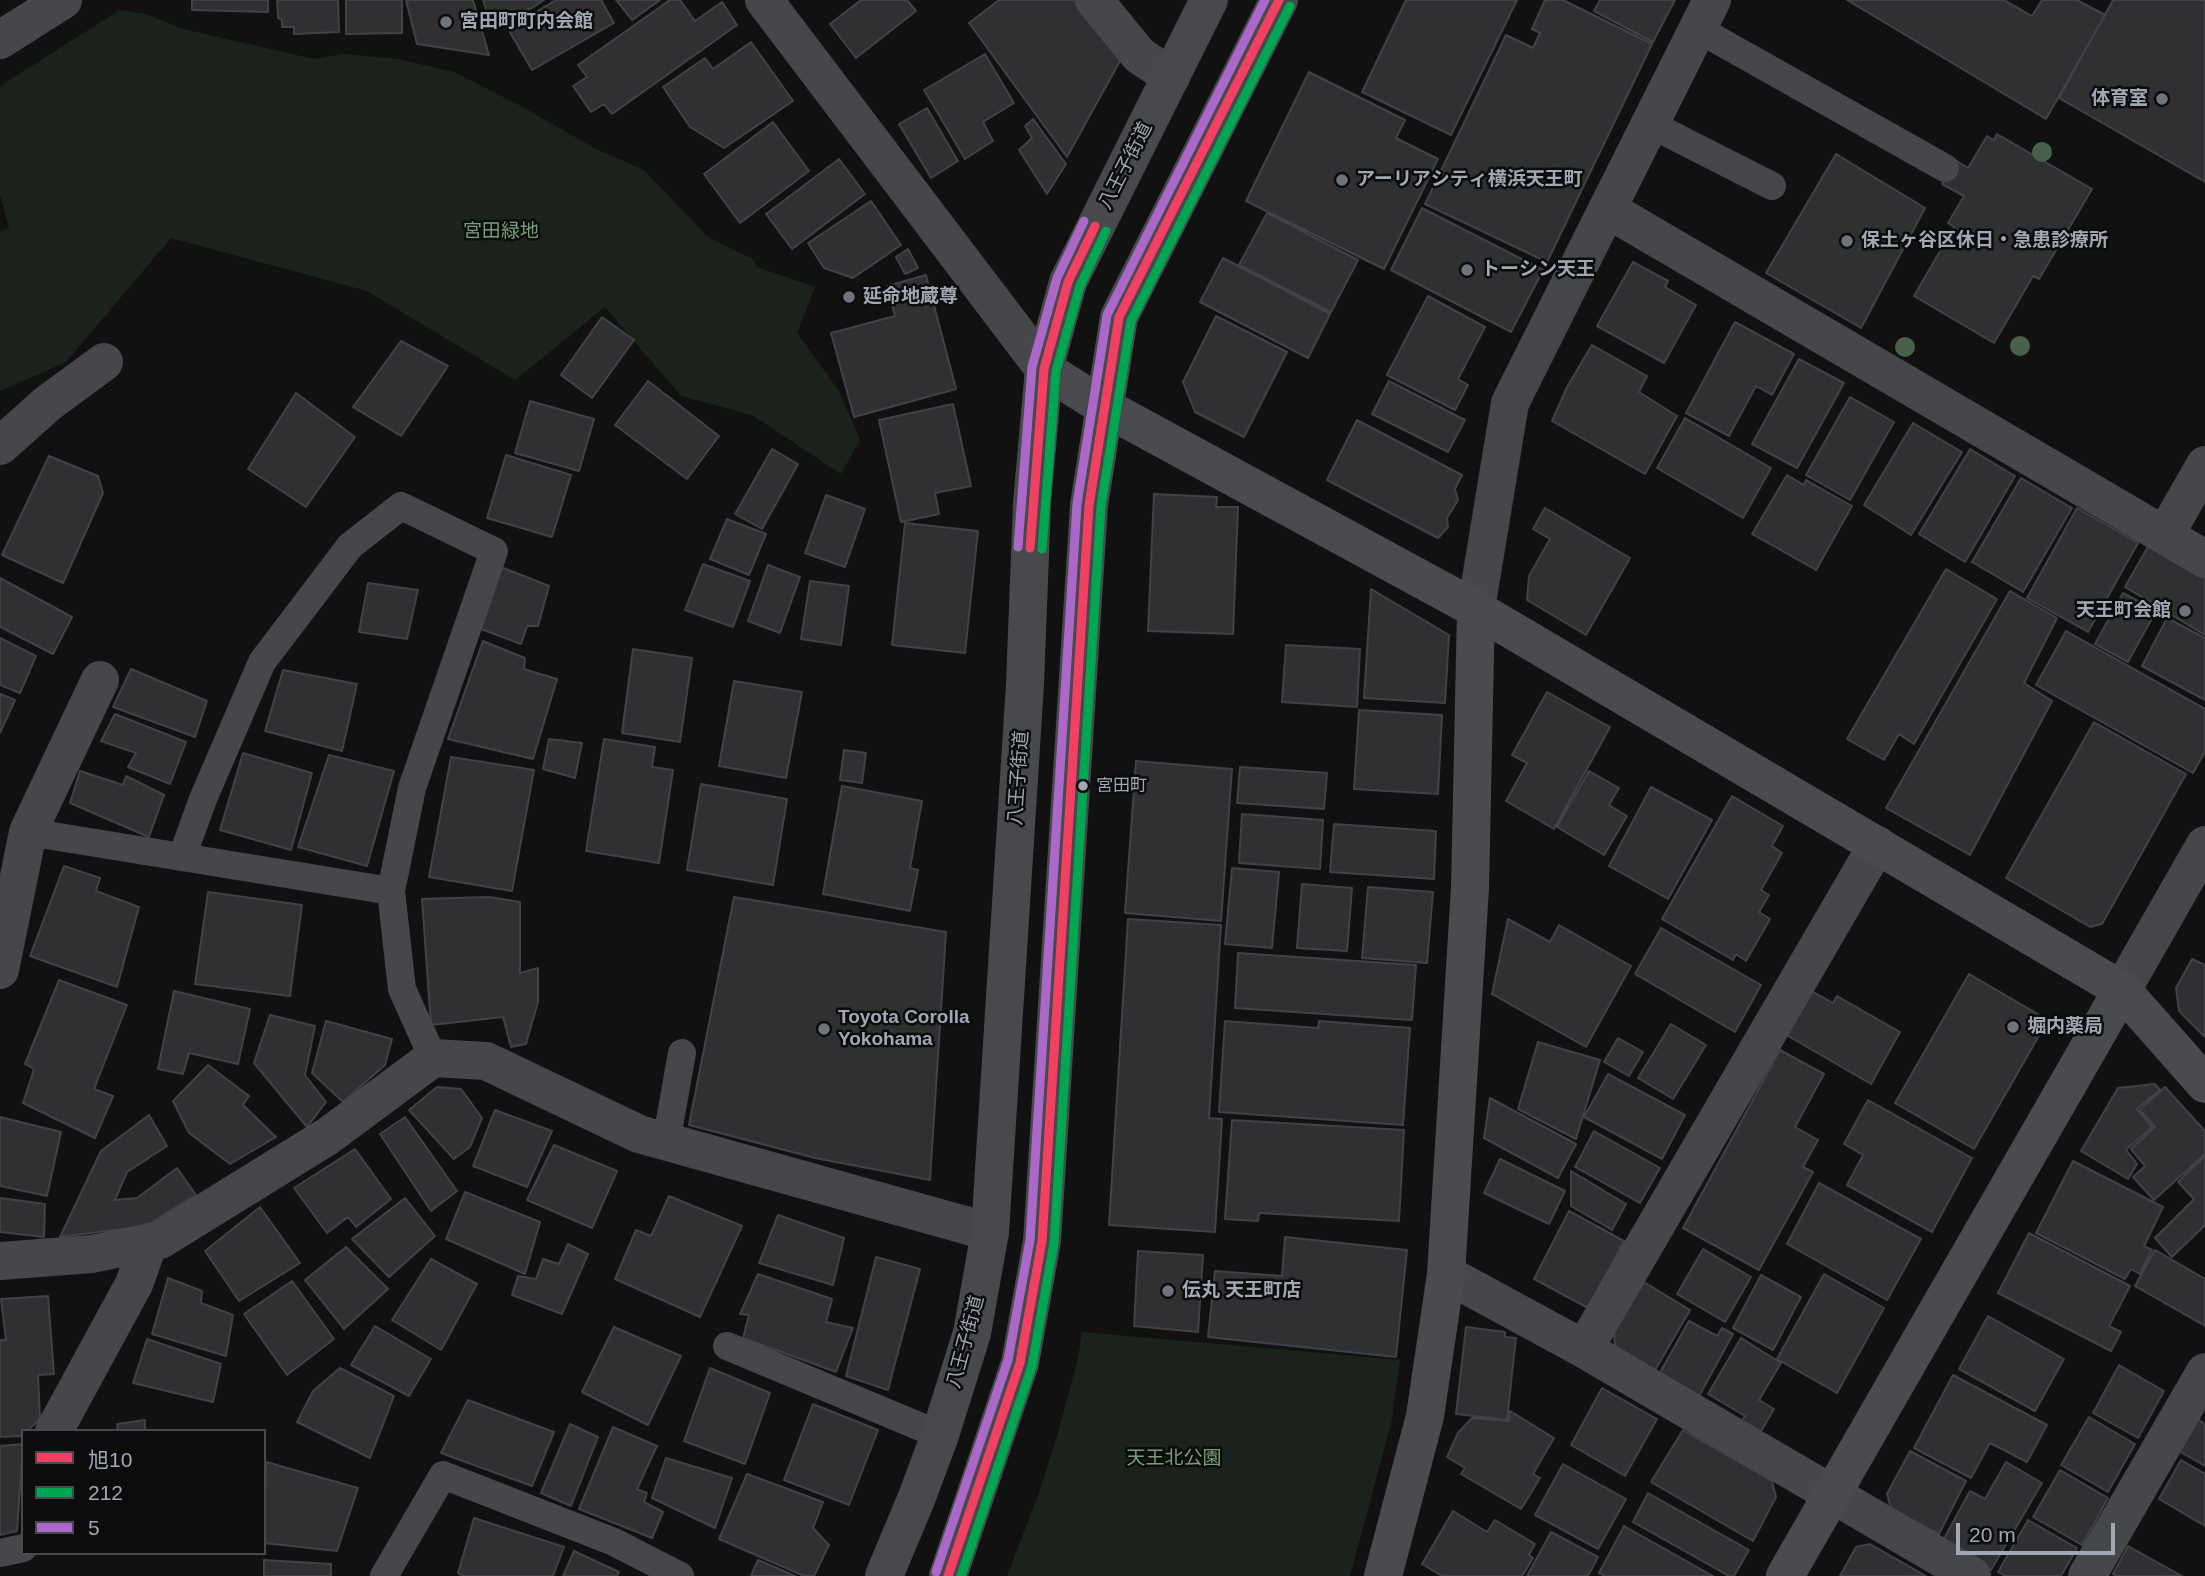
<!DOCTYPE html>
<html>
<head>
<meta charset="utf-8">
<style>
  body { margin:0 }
  #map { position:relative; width:2205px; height:1576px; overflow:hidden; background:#111112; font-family:Arial,"Noto Sans JP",sans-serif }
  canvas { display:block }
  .legend { position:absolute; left:21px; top:1429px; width:245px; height:126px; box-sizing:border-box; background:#0c0c0d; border:2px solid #484a50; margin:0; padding:9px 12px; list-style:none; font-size:21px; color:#a1a8b4 }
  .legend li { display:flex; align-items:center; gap:14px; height:35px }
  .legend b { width:35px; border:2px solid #484a50 }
  .scale { position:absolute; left:1956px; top:1523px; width:159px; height:32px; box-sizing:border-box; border:4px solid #a1a8b4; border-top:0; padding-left:9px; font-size:21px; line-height:24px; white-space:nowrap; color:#a1a8b4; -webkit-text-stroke:5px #0c0c0d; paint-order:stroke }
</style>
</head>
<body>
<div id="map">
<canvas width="2205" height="1576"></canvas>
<ul class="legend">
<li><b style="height:9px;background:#f24062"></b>旭10</li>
<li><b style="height:9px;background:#00a651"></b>212</li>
<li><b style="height:9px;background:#ac68c9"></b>5</li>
</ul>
<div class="scale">20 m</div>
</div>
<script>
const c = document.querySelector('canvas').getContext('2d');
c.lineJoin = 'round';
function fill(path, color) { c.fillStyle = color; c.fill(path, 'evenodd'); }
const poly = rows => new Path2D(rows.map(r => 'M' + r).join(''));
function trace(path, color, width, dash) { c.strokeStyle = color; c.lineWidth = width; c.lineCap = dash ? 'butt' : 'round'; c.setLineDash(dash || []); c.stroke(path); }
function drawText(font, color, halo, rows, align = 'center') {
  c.font = font + ' Arial,"Noto Sans JP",sans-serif'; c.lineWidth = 5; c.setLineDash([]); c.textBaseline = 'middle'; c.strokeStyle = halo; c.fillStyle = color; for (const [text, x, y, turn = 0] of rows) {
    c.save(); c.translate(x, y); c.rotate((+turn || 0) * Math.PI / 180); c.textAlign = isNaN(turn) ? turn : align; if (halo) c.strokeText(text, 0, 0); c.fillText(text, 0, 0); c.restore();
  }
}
const green = poly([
  [120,10,146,14,183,29,314,59,344,54,397,59,454,72,519,105,596,149,644,170,709,238,753,259,757,267,815,287,797,333,839,391,860,440,841,474,752,415,681,396,605,307,515,380,367,291,171,238,66,362,0,391,0,232,9,228,0,195,0,86],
  [1082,1332,1400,1360,1392,1420,1350,1576,1007,1576,1039,1493,1058,1433,1078,1358]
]);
const building = poly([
  [192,0,268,0,268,12,192,10,192,0],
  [277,0,338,0,339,32,294,34,294,27,282,27,282,20,278,18,277,0],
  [346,0,402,0,402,33,346,34,346,0],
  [406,0,473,0,489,55,417,44,406,0],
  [483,0,544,0,532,8,490,22,483,0],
  [556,0,601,0,614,23,532,70,508,29,556,0],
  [616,0,660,0,632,20,616,0],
  [670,0,680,0,695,21,722,2,737,25,612,114,604,104,591,112,573,86,587,77,578,65,670,0],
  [861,0,907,0,916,11,856,58,830,24,861,0],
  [999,0,1075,0,1120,61,1067,157,969,23,999,0],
  [1406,0,1517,0,1451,135,1362,92,1406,0],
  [1545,0,1563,0,1652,44,1547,262,1425,204,1506,35,1533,48,1540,33,1532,29,1545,0],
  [1600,0,1675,0,1653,42,1594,11,1600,0],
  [1847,0,2004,0,2032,16,2042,0,2077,0,2105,15,2046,119,1847,0],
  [2113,0,2205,0,2205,182,2059,98,2113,0],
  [751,42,793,101,724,148,690,127,663,87,705,58,713,69,751,42],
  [985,54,1014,103,983,122,993,141,965,159,924,90,985,54],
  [1309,72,1405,120,1396,138,1438,159,1384,269,1246,201,1309,72],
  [927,108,958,161,931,178,899,124,927,108],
  [1033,119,1066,164,1047,194,1019,150,1032,138,1025,126,1033,119],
  [773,122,809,171,740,223,704,174,773,122],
  [1997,134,2092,189,2039,279,2033,276,1994,343,1914,296,1954,227,1948,223,1964,196,1942,184,1955,160,1968,168,1987,136,1994,140,1997,134],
  [1836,154,1925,208,1861,328,1766,273,1836,154],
  [839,159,865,194,792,249,766,214,839,159],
  [871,201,901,245,853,278,824,268,808,243,871,201],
  [1422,208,1543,270,1511,332,1391,270,1422,208],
  [1267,213,1358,260,1331,312,1239,265,1267,213],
  [908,249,918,268,905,274,896,257,908,249],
  [1223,258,1330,314,1308,358,1200,302,1223,258],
  [1633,262,1668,281,1665,287,1696,305,1664,363,1597,326,1633,262],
  [926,275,956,389,854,417,831,333,895,316,887,286,926,275],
  [1428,296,1485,327,1458,379,1468,385,1455,410,1387,375,1428,296],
  [1216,316,1287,352,1244,437,1195,412,1183,382,1216,316],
  [602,317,634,340,592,398,561,375,602,317],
  [1735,322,1794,354,1772,395,1756,386,1729,436,1686,413,1735,322],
  [401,341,448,366,401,436,353,407,401,341],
  [1592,345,1647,376,1639,392,1677,416,1645,474,1552,421,1567,387,1592,345],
  [1799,359,1844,383,1797,468,1752,444,1799,359],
  [648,381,719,436,687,479,615,425,648,381],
  [1389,381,1465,420,1448,452,1372,414,1389,381],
  [296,393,355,437,306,507,248,469,296,393],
  [1850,397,1894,422,1850,500,1806,475,1850,397],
  [530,401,594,419,579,471,515,453,530,401],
  [953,404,971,486,935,493,939,514,901,522,879,420,953,404],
  [1685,418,1771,468,1743,518,1657,468,1685,418],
  [1357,420,1462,475,1455,489,1458,500,1447,518,1448,527,1438,538,1327,480,1357,420],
  [1913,423,1962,452,1911,535,1864,505,1913,423],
  [772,449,798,464,762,529,735,514,772,449],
  [1970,449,2015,476,1965,562,1919,534,1970,449],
  [506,455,571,475,552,537,487,518,506,455],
  [49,456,98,476,103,493,63,583,2,555,49,456],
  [1787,475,1804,485,1806,480,1852,506,1816,570,1752,534,1787,475],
  [2021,478,2072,508,2023,592,1972,562,2021,478],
  [1154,494,1217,497,1216,507,1238,507,1233,634,1148,631,1154,494],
  [826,495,865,509,845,567,805,553,826,495],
  [1545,508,1630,558,1586,635,1527,600,1529,576,1550,539,1533,529,1545,508],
  [2077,508,2138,543,2088,632,2027,598,2077,508],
  [727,519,766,534,749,575,710,559,727,519],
  [905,523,978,531,965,653,892,645,905,523],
  [2149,545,2205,578,2205,635,2125,587,2149,545],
  [703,564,750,581,733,627,685,610,703,564],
  [768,565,800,577,780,633,748,621,768,565],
  [501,567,549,586,538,626,527,626,521,644,481,629,501,567],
  [1946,569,1997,599,1914,744,1899,734,1884,760,1847,739,1946,569],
  [0,578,72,617,53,654,0,627,0,578],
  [810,581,849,586,841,645,801,639,810,581],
  [368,583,418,590,407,639,359,632,368,583],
  [1371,589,1449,635,1445,703,1364,698,1371,589],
  [2010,591,2057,618,2024,683,2052,701,1970,855,1886,808,2010,591],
  [2123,593,2156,611,2128,662,2095,644,2123,593],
  [2167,618,2205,638,2205,700,2142,666,2167,618],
  [2066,631,2205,709,2205,752,2193,773,2036,685,2066,631],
  [0,638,36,656,20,693,0,685,0,638],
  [483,641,525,658,524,669,557,679,533,759,448,739,483,641],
  [1286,645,1360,649,1357,707,1282,702,1286,645],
  [633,649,692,658,680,742,622,733,633,649],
  [131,669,207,701,195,737,113,707,131,669],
  [283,670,357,684,342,751,265,731,283,670],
  [734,681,802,692,786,778,719,766,734,681],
  [1547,692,1610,727,1554,829,1506,801,1527,763,1512,755,1547,692],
  [0,694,15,700,0,733,0,694],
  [1359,710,1442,715,1438,794,1354,789,1359,710],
  [115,714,186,742,170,784,128,767,136,753,101,741,115,714],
  [2094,722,2186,774,2102,924,2090,927,2006,878,2094,722],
  [549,739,582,743,575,778,543,769,549,739],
  [604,739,655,747,652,767,673,770,659,863,586,851,604,739],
  [844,750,866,753,862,783,840,780,844,750],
  [243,753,312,773,291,850,220,830,243,753],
  [329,755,394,771,367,866,298,847,329,755],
  [451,757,534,770,512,891,429,877,451,757],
  [1136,761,1232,769,1221,921,1125,913,1136,761],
  [1240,767,1327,773,1324,809,1237,803,1240,767],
  [80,771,123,785,126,776,164,795,149,837,70,803,80,771],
  [1589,771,1619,788,1609,805,1627,816,1604,855,1557,827,1589,771],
  [701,784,787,799,773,885,687,870,701,784],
  [842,786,922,801,910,868,918,870,910,911,823,894,842,786],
  [1651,787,1712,820,1668,899,1609,866,1651,787],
  [1732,796,1783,826,1772,846,1782,853,1761,890,1769,895,1759,912,1770,919,1746,961,1736,954,1733,960,1662,919,1732,796],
  [1242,814,1323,820,1320,869,1239,863,1242,814],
  [1334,824,1436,831,1434,879,1330,872,1334,824],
  [64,866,100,878,96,891,139,907,117,987,30,956,64,866],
  [1232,868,1279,872,1272,948,1225,944,1232,868],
  [1302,884,1352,888,1347,951,1297,948,1302,884],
  [1368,887,1433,892,1427,963,1362,958,1368,887],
  [208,892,302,905,290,996,195,984,208,892],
  [489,897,520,902,520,973,538,968,538,1002,526,1044,511,1047,503,1017,431,1025,422,899,489,897],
  [734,897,946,932,930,1180,815,1158,689,1125,734,897],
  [1128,919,1221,925,1209,1118,1222,1119,1215,1232,1109,1225,1128,919],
  [1508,919,1550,942,1559,925,1631,966,1586,1047,1492,994,1508,919],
  [1661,928,1761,985,1735,1032,1635,974,1661,928],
  [1238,953,1416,965,1412,1020,1235,1008,1238,953],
  [2192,959,2205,965,2205,1037,2179,1011,2176,988,2192,959],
  [1969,974,2048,1020,1974,1149,1895,1103,1969,974],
  [59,980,127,1005,94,1089,113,1096,95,1138,23,1103,34,1069,25,1064,59,980],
  [1808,989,1833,1003,1837,996,1900,1032,1871,1084,1783,1033,1808,989],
  [174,991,250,1009,238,1064,189,1053,183,1074,158,1069,174,991],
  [270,1015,315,1026,305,1075,326,1102,307,1127,254,1063,270,1015],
  [326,1021,392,1039,385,1065,343,1102,312,1073,326,1021],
  [1225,1021,1318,1028,1319,1021,1410,1028,1403,1125,1219,1112,1225,1021],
  [1671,1024,1706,1045,1673,1099,1638,1078,1671,1024],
  [1618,1038,1643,1052,1629,1076,1604,1062,1618,1038],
  [1538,1042,1600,1060,1576,1139,1518,1109,1538,1042],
  [1780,1050,1824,1074,1795,1127,1818,1140,1803,1167,1813,1172,1759,1270,1683,1228,1780,1050],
  [208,1065,249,1096,243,1105,276,1137,230,1164,189,1133,173,1101,208,1065],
  [1608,1074,1685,1115,1662,1159,1584,1117,1608,1074],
  [2155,1084,2160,1090,2137,1109,2152,1127,2126,1150,2137,1164,2128,1179,2081,1151,2118,1088,2155,1084],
  [437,1087,461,1089,482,1118,470,1147,454,1159,409,1110,437,1087],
  [2165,1087,2205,1131,2205,1154,2154,1200,2133,1177,2145,1166,2131,1149,2155,1127,2140,1110,2165,1087],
  [1490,1098,1576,1144,1558,1178,1484,1138,1490,1098],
  [1868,1100,1972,1158,1932,1232,1847,1185,1863,1155,1844,1144,1868,1100],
  [495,1110,552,1131,527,1187,473,1166,495,1110],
  [149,1115,167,1146,127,1172,115,1200,137,1198,177,1168,196,1195,145,1226,60,1237,101,1151,149,1115],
  [0,1117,61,1132,47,1196,0,1186,0,1117],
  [405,1117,457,1191,431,1211,380,1134,405,1117],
  [1232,1120,1404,1130,1399,1221,1259,1213,1258,1221,1225,1219,1232,1120],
  [1594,1131,1660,1168,1640,1203,1575,1167,1594,1131],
  [554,1145,617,1171,592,1228,527,1200,554,1145],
  [355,1149,391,1199,356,1227,348,1217,327,1233,294,1188,355,1149],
  [2205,1156,2205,1225,2172,1257,2155,1238,2194,1199,2178,1182,2205,1156],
  [1500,1159,1565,1191,1549,1224,1484,1193,1500,1159],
  [2073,1161,2163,1207,2144,1246,2152,1250,2140,1274,2131,1269,2125,1279,2036,1233,2073,1161],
  [1571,1171,1626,1204,1612,1230,1571,1206,1571,1171],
  [1819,1183,1921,1239,1887,1300,1787,1244,1819,1183],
  [465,1192,540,1222,525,1274,446,1239,465,1192],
  [669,1196,742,1226,700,1317,615,1279,636,1230,651,1236,669,1196],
  [0,1198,45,1204,44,1237,0,1232,0,1198],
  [405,1198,435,1236,389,1277,352,1239,405,1198],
  [260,1207,300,1263,239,1301,205,1251,260,1207],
  [1569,1211,1624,1241,1588,1308,1534,1279,1569,1211],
  [778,1215,844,1238,833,1285,759,1263,778,1215],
  [2029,1233,2130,1286,2109,1326,2121,1332,2111,1351,1998,1293,2029,1233],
  [1285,1237,1407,1250,1396,1357,1208,1337,1215,1271,1282,1276,1285,1237],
  [568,1244,588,1254,562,1314,512,1295,518,1276,536,1279,543,1259,559,1264,568,1244],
  [346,1247,388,1289,344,1329,305,1280,346,1247],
  [1703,1249,1751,1277,1725,1322,1677,1294,1703,1249],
  [2155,1250,2205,1279,2205,1326,2135,1286,2155,1250],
  [1138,1251,1203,1255,1198,1332,1134,1326,1138,1251],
  [876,1257,920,1269,888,1390,846,1376,876,1257],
  [431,1259,477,1284,441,1350,392,1320,431,1259],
  [758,1274,832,1299,826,1322,853,1328,836,1372,743,1338,749,1315,740,1314,758,1274],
  [1824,1274,1884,1308,1837,1393,1777,1359,1824,1274],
  [1761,1275,1801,1297,1773,1350,1733,1328,1761,1275],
  [168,1278,202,1291,201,1303,233,1315,226,1356,152,1334,168,1278],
  [292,1281,334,1339,287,1375,244,1314,292,1281],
  [1644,1282,1690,1310,1654,1372,1615,1353,1614,1327,1644,1282],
  [48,1296,54,1374,38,1375,40,1419,27,1431,23,1431,21,1436,0,1437,0,1340,6,1340,1,1299,48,1296],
  [1988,1316,2064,1359,2035,1411,1959,1369,1988,1316],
  [1689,1321,1717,1336,1722,1328,1733,1334,1698,1398,1658,1376,1689,1321],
  [375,1326,431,1359,409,1396,351,1365,375,1326],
  [614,1327,681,1356,648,1425,582,1392,614,1327],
  [1466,1327,1505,1332,1505,1337,1516,1338,1507,1420,1456,1414,1466,1327],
  [1741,1338,1781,1363,1759,1400,1774,1409,1760,1433,1741,1422,1745,1416,1708,1394,1741,1338],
  [147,1339,221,1364,213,1402,133,1383,147,1339],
  [2119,1365,2164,1391,2138,1438,2093,1413,2119,1365],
  [340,1368,394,1396,370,1458,297,1422,313,1391,340,1368],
  [710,1368,770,1393,745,1464,684,1441,710,1368],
  [1953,1375,2047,1425,2027,1462,1990,1443,1971,1478,1914,1448,1953,1375],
  [1602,1388,1657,1419,1625,1476,1571,1445,1602,1388],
  [468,1400,554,1432,532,1486,441,1453,468,1400],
  [813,1404,878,1430,849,1505,784,1480,813,1404],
  [1510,1411,1554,1438,1533,1474,1540,1478,1521,1509,1461,1474,1465,1468,1447,1457,1458,1433,1472,1418,1509,1421,1510,1411],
  [2089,1417,2135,1444,2108,1492,2061,1465,2089,1417],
  [2195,1418,2205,1424,2205,1466,2177,1450,2195,1418],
  [145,1420,145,1431,118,1431,117,1424,145,1420],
  [570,1424,598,1437,571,1506,541,1493,570,1424],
  [613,1427,657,1446,637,1489,647,1493,644,1502,663,1512,652,1538,579,1509,613,1427],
  [1683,1430,1772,1481,1776,1497,1753,1541,1651,1482,1683,1430],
  [23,1444,17,1531,0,1535,0,1446,23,1444],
  [1910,1451,1966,1481,1939,1534,1891,1509,1887,1494,1910,1451],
  [666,1458,732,1478,715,1528,652,1498,666,1458],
  [2181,1460,2205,1474,2205,1526,2159,1499,2181,1460],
  [266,1462,358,1488,337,1551,264,1543,266,1462],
  [2006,1462,2042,1483,1991,1570,1942,1542,1970,1491,1985,1499,2006,1462],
  [1563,1464,1626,1499,1598,1549,1535,1515,1563,1464],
  [2060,1470,2108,1498,2082,1545,2033,1517,2060,1470],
  [747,1474,823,1502,813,1528,829,1545,814,1576,804,1576,719,1539,747,1474],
  [1648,1493,1749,1550,1734,1576,1729,1576,1633,1522,1648,1493],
  [1453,1511,1487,1532,1495,1520,1535,1544,1529,1555,1533,1558,1522,1576,1442,1576,1422,1564,1453,1511],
  [474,1518,564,1547,553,1576,463,1576,458,1573,474,1518],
  [2028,1520,2077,1548,2061,1576,2005,1576,1998,1572,2028,1520],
  [1624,1526,1713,1576,1605,1576,1599,1573,1624,1526],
  [1551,1532,1598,1557,1588,1576,1527,1576,1551,1532],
  [1870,1544,1926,1576,1840,1576,1856,1547,1870,1544],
  [2128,1546,2182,1576,2116,1576,2113,1574,2128,1546],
  [574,1551,619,1572,617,1576,563,1576,574,1551],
  [264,1560,331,1564,331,1576,264,1576,264,1560],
  [758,1560,795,1576,751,1576,758,1560]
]);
const lane = poly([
  [1698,29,1945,168],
  [1650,124,1772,186],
  [28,832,391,891],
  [182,857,203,799,262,662,350,546,401,506,494,551,412,788,391,891,402,989,433,1058],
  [666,1143,682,1053],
  [727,1346,940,1435],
  [0,1553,23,1548],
  [384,1576,443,1475,614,1542,680,1576]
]);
const street = poly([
  [764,0,1044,369],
  [1094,0,1139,55,1171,77],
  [0,40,63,0],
  [1607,209,2205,559],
  [0,446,47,404,104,362],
  [2165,535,2205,465],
  [1476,609,1510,403,1712,0],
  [0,970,28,832,100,680],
  [2122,990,2205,845],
  [0,1261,92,1254,160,1240,328,1136,433,1058,486,1061,639,1134,990,1232],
  [1446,1274,1584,1349,1972,1576],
  [1584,1349,1877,845],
  [54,1431,134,1284,149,1242],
  [2087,1576,2205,1372]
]);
const secondary = poly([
  [1044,369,1106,408,1476,609,2122,990,2205,1084],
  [1383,1576,1425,1416,1446,1274,1470,888,1476,609],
  [1785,1576,2122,990]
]);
const highway = poly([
  [884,1576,917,1497,940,1435,972,1333,990,1232,1025,684,1032,503,1044,369,1068,282,1209,0],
  [948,1576,1020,1363,1042,1241,1089,505,1119,317,1279,0]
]);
const bus1 = poly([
  [1030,548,1044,369,1068,282,1095,226],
  [948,1576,1020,1363,1042,1241,1089,505,1119,317,1279,0]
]);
const bus2 = poly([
  [1042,549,1056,371,1080,286,1106,231],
  [961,1576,1032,1366,1054,1243,1101,506,1131,321,1290,6]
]);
const bus3 = poly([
  [1018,547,1032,367,1057,278,1084,221],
  [936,1572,1008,1360,1030,1240,1077,504,1107,315,1265,0]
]);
const trees = [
  [2042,152],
  [2020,346],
  [1905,347]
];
const markers = [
  [446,22,7,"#6f737b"],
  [2162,99,7,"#6f737b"],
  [1342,180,7,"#6f737b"],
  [1847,241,7,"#6f737b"],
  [1467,270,7,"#6f737b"],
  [849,297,7,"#6f737b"],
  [2185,611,7,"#6f737b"],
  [1083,786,6,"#a1a8b4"],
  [2013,1027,7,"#6f737b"],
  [824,1029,7,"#6f737b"],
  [1168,1291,7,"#6f737b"]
];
const busNames = [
  ["宮田町",1096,786]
];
const poiNames = [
  ["宮田町町内会館",460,22],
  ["体育室",2148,99,"right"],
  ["アーリアシティ横浜天王町",1356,180],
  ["保土ヶ谷区休日・急患診療所",1861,241],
  ["トーシン天王",1481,270],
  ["延命地蔵尊",863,297],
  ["天王町会館",2171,611,"right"],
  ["Toyota Corolla",838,1018],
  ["Yokohama",838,1040],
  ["堀内薬局",2027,1027],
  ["伝丸 天王町店",1182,1291]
];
const streetNames = [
  ["八王子街道",1126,166,-63],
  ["八王子街道",1019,778,-86],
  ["八王子街道",966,1342,-75]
];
const parkNames = [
  ["宮田緑地",501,232],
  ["天王北公園",1174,1459]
];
fill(green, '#1b221c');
fill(building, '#303032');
trace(building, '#404246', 2);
trace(lane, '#45474a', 28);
trace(street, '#45474a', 38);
trace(secondary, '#494b4e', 38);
trace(highway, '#48494c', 38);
trace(bus1, '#f24062', 9);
trace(bus2, '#00a651', 9);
trace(bus3, '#ac68c9', 9);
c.fillStyle = '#49604a';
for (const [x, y] of trees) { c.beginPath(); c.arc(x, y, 10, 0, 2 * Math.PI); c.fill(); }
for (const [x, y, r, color] of markers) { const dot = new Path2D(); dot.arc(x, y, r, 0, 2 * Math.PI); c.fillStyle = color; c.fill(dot); trace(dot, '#0c0c0d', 2.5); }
drawText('17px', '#a1a8b4', '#0c0c0d', busNames, 'left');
drawText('bold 19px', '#a1a8b4', '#0c0c0d', poiNames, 'left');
drawText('19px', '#a1a8b4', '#0c0c0d', streetNames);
drawText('19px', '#77a077', '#0c0c0d', parkNames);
</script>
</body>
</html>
